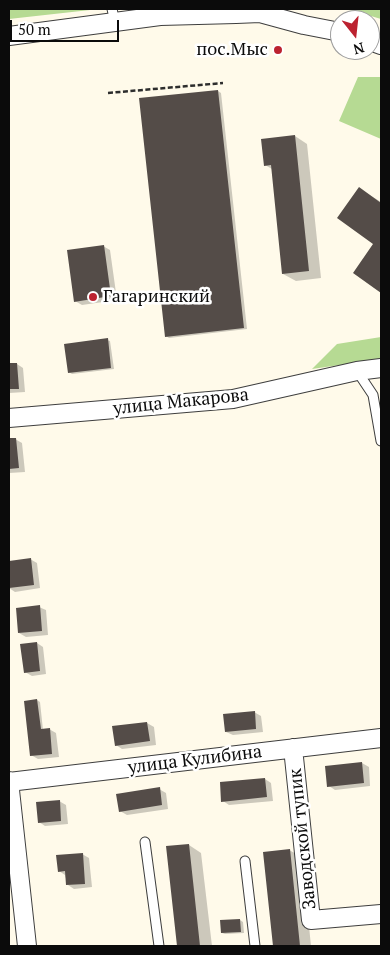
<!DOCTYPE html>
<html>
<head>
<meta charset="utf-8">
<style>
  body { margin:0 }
  #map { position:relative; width:390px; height:955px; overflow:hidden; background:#fffaea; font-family:"PT Serif",serif }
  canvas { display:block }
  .frame { position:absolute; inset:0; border:10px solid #0b0b0b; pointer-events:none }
  .north { position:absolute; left:330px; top:10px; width:50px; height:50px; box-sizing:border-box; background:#fff; border:1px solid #9d9d9d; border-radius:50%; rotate:164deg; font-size:14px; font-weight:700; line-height:20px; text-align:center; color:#0b0b0b }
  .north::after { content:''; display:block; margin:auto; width:18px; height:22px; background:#bc2230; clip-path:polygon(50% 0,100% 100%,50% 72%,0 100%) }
  .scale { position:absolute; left:10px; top:20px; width:109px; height:22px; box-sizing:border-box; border:2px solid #0b0b0b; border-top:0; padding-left:6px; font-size:15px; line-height:18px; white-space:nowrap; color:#0b0b0b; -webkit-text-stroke:4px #fff; paint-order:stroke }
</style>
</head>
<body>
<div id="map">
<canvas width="390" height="955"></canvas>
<div class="frame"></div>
<div class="north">N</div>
<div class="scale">50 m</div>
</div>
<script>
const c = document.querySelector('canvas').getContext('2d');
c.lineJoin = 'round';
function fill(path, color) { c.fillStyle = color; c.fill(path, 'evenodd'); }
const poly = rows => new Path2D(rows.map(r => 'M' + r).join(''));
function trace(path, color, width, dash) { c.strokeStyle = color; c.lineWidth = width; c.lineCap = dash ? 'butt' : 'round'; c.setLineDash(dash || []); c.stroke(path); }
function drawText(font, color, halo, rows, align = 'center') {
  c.font = font + ' "PT Serif",serif'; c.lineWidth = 5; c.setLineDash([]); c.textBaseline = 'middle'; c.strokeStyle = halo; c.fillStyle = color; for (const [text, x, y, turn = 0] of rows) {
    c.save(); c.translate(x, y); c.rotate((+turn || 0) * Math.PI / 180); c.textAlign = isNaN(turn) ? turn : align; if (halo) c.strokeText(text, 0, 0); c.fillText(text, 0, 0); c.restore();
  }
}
const forest = poly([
  [9,9,99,9,9,19],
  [344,9,381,9,381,19,354,11],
  [358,77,381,77,381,139,339,121],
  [381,337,381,359,312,369,337,344]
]);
const shadow = poly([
  [218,91,221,93,247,329,169,338,166,336],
  [295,136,307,144,321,278,296,281,283,274,272,169,265,165],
  [360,189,381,202,381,292,355,273,375,244],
  [103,246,110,250,117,300,82,305,75,301],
  [107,340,110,341,114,369,72,374,69,372],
  [9,364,17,364,23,368,25,392,9,393],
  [9,439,15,439,22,443,25,472,9,473],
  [30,559,37,563,40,588,15,592,9,588,9,562],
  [39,607,46,610,48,635,26,637,19,633],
  [37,643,43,647,46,674,32,676,25,672],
  [37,700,40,702,43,730,49,729,56,733,59,757,38,759,31,755],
  [254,712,261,716,263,732,233,735,226,732],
  [147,723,154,727,156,745,122,749,116,745],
  [362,763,369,767,370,786,335,790,329,786],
  [265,779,271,783,273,801,229,805,223,801],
  [159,789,166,793,168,809,127,815,120,811],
  [59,801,66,805,68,824,45,826,39,822],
  [189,845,201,853,212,946,178,946,167,848],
  [289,850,302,857,311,946,274,946,265,853],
  [82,854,89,858,92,887,74,889,68,885,65,875,59,871],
  [240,920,243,922,244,933,225,934,222,933]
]);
const building = poly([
  [218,90,244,328,165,337,139,98],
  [295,135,309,271,282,274,271,165,264,166,261,139],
  [359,187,381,203,381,293,353,273,373,244,337,218],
  [104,245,111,296,74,302,67,250],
  [108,338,111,368,68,373,64,344],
  [9,363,17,363,19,389,9,389],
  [9,438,16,438,19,468,9,469],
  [31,558,34,585,9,588,9,561],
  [40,605,42,631,18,633,16,608],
  [37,642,40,671,24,673,20,644],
  [37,699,41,729,50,728,52,754,30,756,24,701],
  [255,711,256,729,225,732,223,714],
  [147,722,150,741,115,746,112,726],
  [362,762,364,783,327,787,325,766],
  [265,778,267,797,221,802,220,782],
  [160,787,162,805,119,812,116,794],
  [60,800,61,821,38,823,36,802],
  [189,844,200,946,177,946,166,846],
  [290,849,300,946,273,946,263,852],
  [83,853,85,884,66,885,65,871,58,872,56,855],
  [240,919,241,932,221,933,220,920]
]);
const path = poly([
  [108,93,223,83]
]);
const service = poly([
  [112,9,115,22],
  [357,371,373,395,381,441],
  [145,842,159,946],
  [245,861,255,946]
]);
const minor = poly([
  [9,36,160,16,236,14,260,13,304,25,340,32],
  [370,41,381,45],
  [9,418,233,399,357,371,381,368],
  [293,748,311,920,381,914],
  [9,781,27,946],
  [9,782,381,738]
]);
const markers = [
  [278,50,5,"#bc2230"],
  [93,297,5,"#bc2230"]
];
const poiNames = [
  ["пос.Мыс",268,50],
  ["Гагаринский",103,297,"left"]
];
const streetNames = [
  ["улица Макарова",181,402,-6],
  ["улица Кулибина",195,760,-7],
  ["Заводской тупик",303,839,-96]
];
fill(forest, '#b6da93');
fill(shadow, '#0003');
fill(building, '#544c48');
trace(service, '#3e3e3e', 11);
trace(minor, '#3e3e3e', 20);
trace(path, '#2d2d2d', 2.5, [5, 2.5]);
trace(service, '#fff', 9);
trace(minor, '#fff', 18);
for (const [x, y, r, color] of markers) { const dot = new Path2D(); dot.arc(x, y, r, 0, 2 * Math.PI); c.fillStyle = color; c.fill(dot); trace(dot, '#fff', 2); }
drawText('18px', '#0b0b0b', '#fff', poiNames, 'right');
drawText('18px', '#0b0b0b', '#fff', streetNames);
</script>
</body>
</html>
